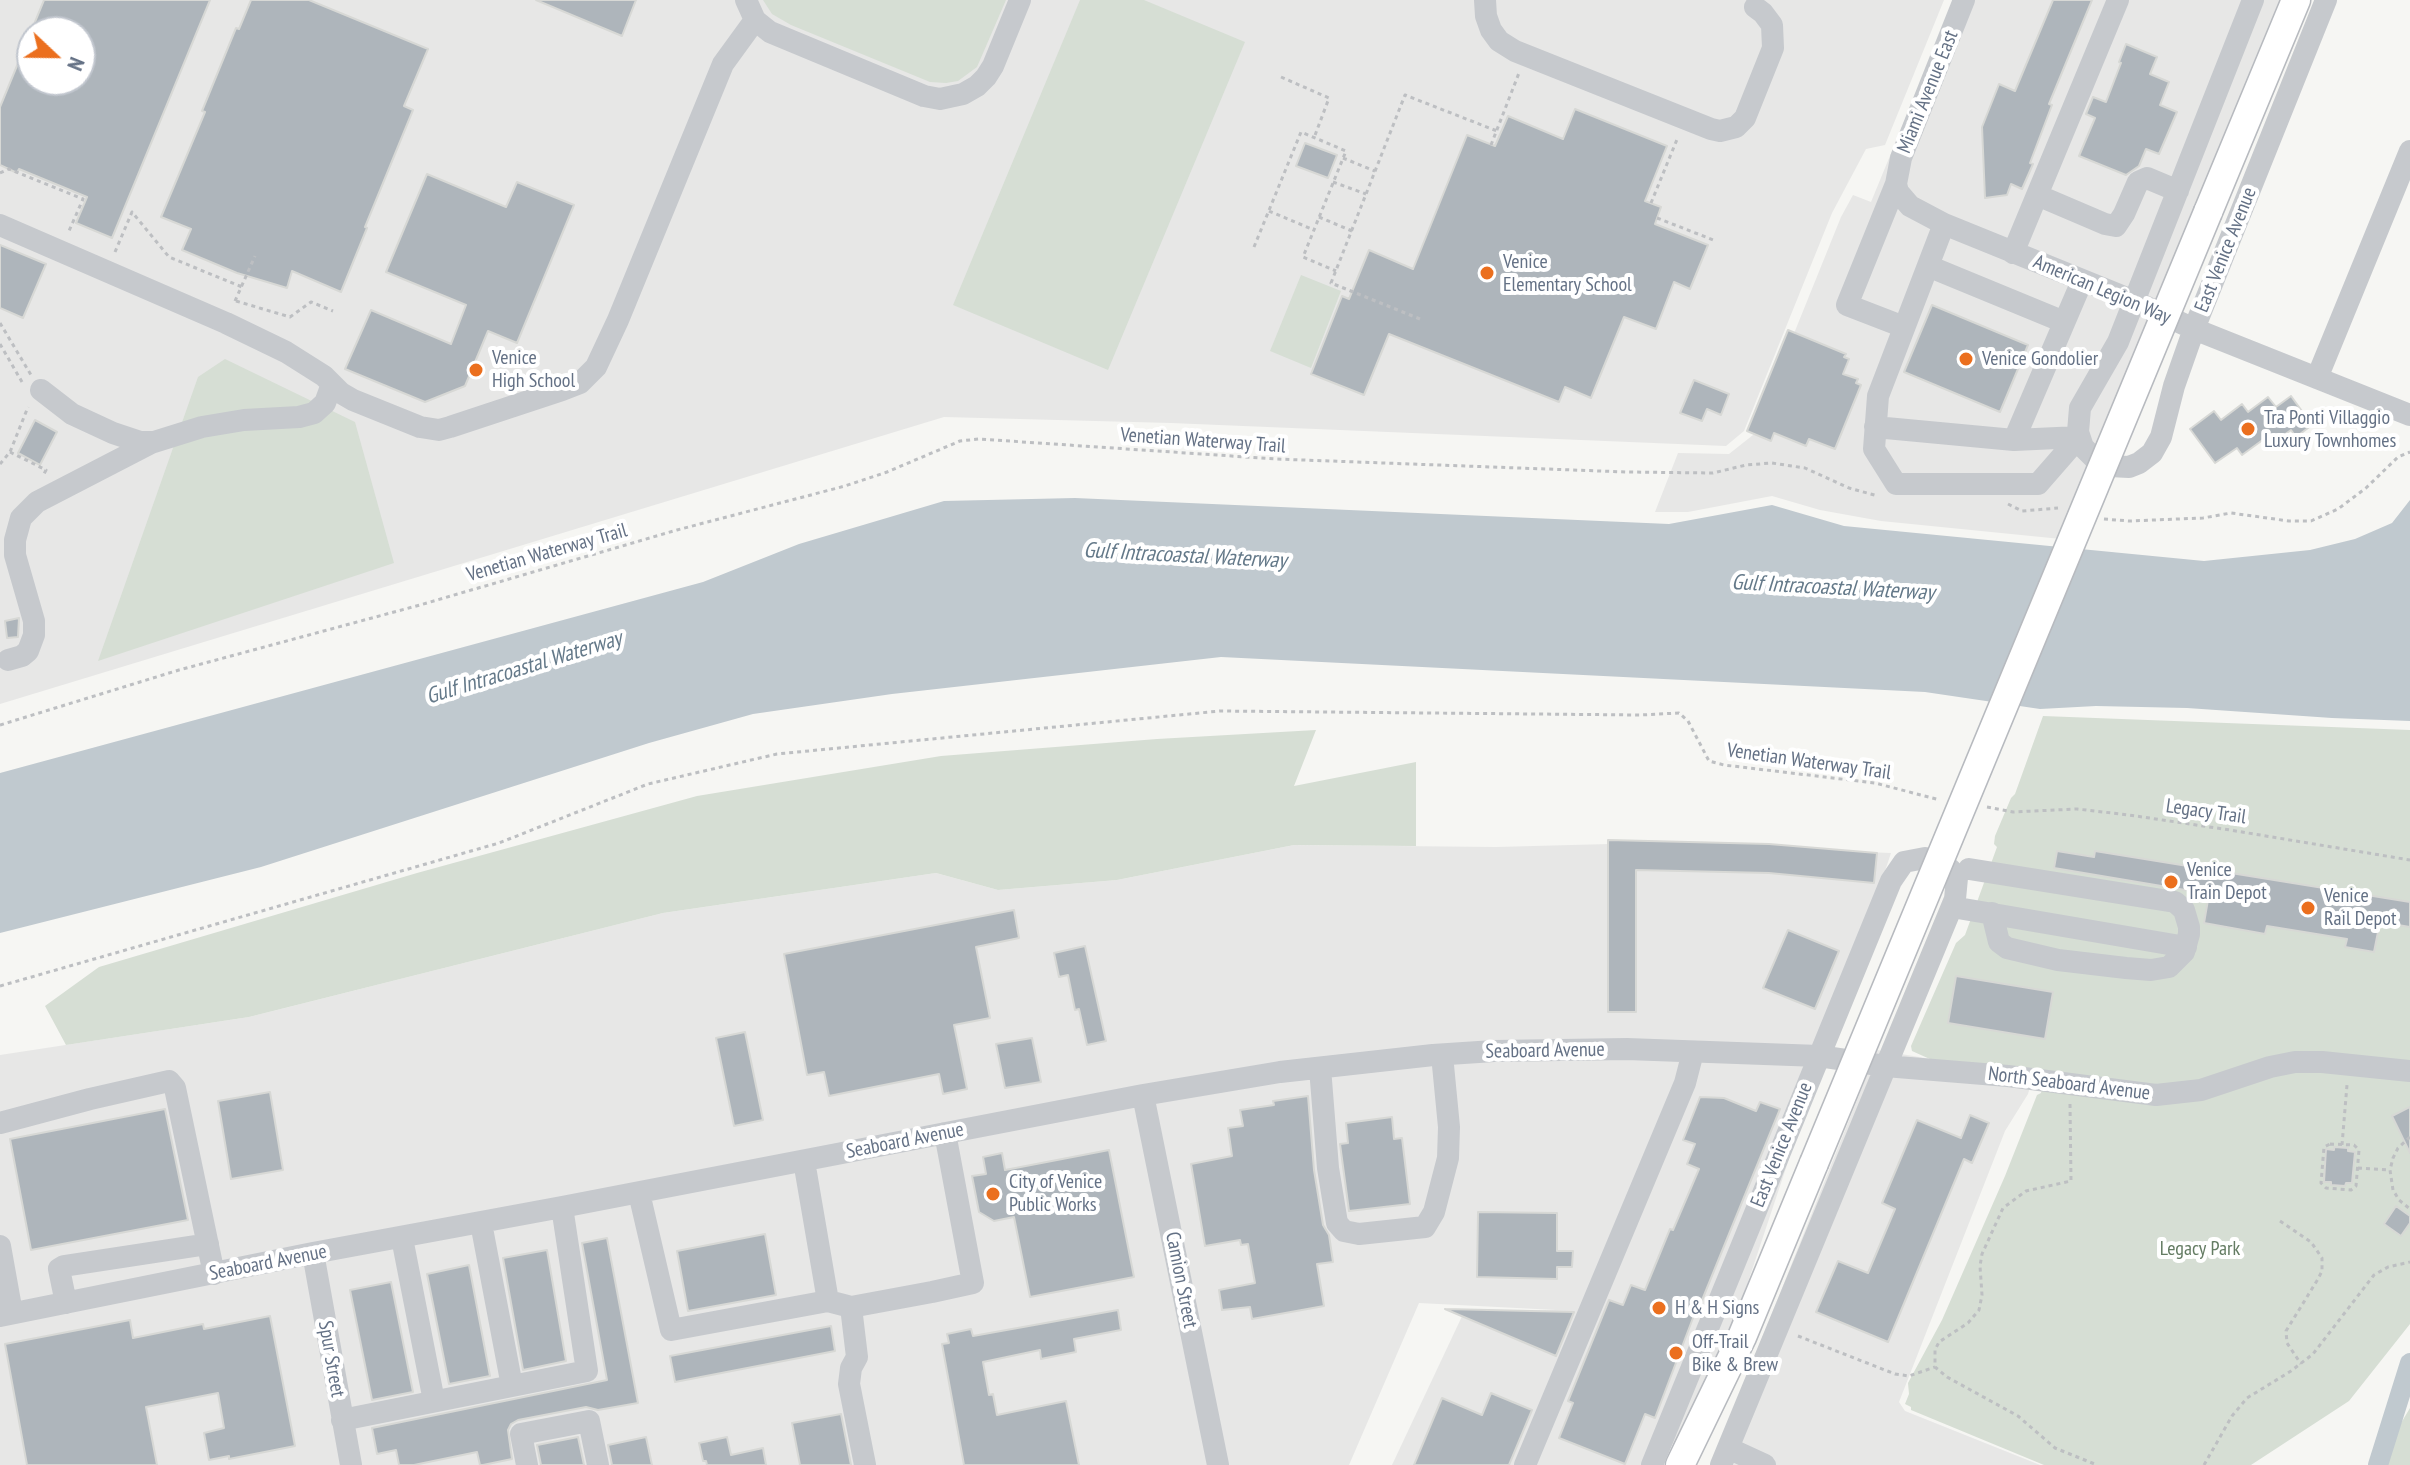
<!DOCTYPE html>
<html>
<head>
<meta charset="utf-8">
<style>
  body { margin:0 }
  #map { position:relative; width:2410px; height:1465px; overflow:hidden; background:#f6f6f3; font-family:"PT Sans Narrow",sans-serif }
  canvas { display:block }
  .north { position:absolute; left:16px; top:16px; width:80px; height:80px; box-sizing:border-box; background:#fff; border:2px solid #c1c6ce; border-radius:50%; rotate:112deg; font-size:22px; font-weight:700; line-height:32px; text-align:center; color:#647185 }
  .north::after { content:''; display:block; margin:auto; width:28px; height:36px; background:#eb6f1e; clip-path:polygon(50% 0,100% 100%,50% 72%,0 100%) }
</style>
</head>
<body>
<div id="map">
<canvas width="2410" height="1465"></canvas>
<div class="north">N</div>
</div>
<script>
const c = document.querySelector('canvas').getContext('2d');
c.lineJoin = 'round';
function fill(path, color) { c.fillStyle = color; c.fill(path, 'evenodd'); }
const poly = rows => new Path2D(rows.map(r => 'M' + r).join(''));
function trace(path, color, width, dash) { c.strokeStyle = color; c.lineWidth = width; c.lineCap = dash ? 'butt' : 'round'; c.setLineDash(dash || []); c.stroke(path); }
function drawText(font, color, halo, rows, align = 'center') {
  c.font = font + ' "PT Sans Narrow",sans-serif'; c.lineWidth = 8; c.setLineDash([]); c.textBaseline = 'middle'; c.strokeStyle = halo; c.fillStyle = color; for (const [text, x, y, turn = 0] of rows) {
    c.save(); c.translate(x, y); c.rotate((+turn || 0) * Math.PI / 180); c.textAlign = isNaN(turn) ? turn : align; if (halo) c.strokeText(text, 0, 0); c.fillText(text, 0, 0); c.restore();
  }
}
const built = poly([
  [0,0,1944,0,1885,145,1866,149,1832,213,1744,431,1726,446,1171,423,944,417,0,704],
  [32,32,80,32,80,80,32,80],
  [1954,0,2283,0,2061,539,1881,521,1820,510,1772,496,1688,512,1655,512,1678,453,1729,454,1753,435,1841,217,1853,195,1871,202],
  [1647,843,1891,853,1729,1339,1678,1442,1653,1454,1648,1465,1392,1465,1464,1312,1556,1310,1419,1303,1349,1465,0,1465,0,1055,249,1017,663,913,936,873,998,890,1117,880,1294,845,1496,847],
  [1877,1050,2033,1076,2028,1094,2005,1131,1899,1402,1905,1411,2040,1465,1723,1465,1717,1451]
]);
const green = poly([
  [763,0,1006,0,977,67,958,81,946,83,930,82,791,25,772,14],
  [1080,0,1144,0,1245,42,1108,370,953,305],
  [1301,275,1341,291,1311,368,1270,351],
  [225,359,355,422,394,563,98,661,198,377],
  [2043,716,2410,730,2410,1324,2349,1401,2251,1465,2044,1465,1911,1410,1911,1407,1905,1404,1909,1394,1908,1383,1942,1320,2005,1176,2037,1095,2041,1093,2046,1071,1932,1060,1912,1051,1911,1046,1956,943,1965,935,1997,847,1994,844,1995,836,2011,798,2015,794],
  [1316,730,1294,786,1416,762,1416,846,1294,845,1117,880,998,890,936,873,663,913,249,1017,66,1045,45,1006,99,967,417,873,697,796,941,756,1157,739],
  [2410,1408,2410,1465,2376,1465]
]);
const water = poly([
  [1075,498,1669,524,1772,505,1844,526,2204,561,2310,550,2355,539,2392,523,2410,500,2410,721,2332,718,2187,708,2096,706,2040,709,1925,692,1221,657,892,694,753,714,649,743,261,867,0,933,0,773,703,582,799,544,944,501]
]);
const canal = poly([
  [2378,1465,2410,1363]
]);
const building = poly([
  [44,0,210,0,112,238,76,223,87,197,19,169,17,173,0,165,0,107,44,0],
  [32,32,80,32,80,80,32,80,32,32],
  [251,0,309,0,428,49,404,106,413,110,365,227,367,228,341,292,292,271,287,288,237,273,182,250,191,229,161,217,205,112,202,111,236,28,239,29,251,0],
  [536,0,636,0,622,36,536,0],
  [2053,0,2092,0,2049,104,2052,105,2030,163,2033,164,2022,189,2011,184,2007,195,1985,198,1982,127,1999,84,2015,91,2053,0],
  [2126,44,2157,57,2150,74,2169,82,2160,105,2177,112,2159,154,2146,149,2139,166,2126,175,2079,156,2095,118,2086,114,2093,97,2106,102,2121,63,2119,62,2126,44],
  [1575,109,1667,146,1645,201,1661,207,1655,224,1708,245,1690,289,1674,282,1656,329,1624,317,1591,398,1565,387,1559,402,1389,334,1364,395,1311,374,1342,296,1349,299,1369,250,1413,269,1467,135,1495,146,1508,116,1563,139,1575,109],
  [1305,143,1337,155,1328,178,1296,166,1305,143],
  [427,174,506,207,517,182,574,205,517,343,488,331,465,386,425,402,345,369,371,310,451,344,466,305,386,272,427,174],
  [0,245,46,264,23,318,0,308,0,245],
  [1932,305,2028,345,2000,412,1904,372,1932,305],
  [1788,330,1846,354,1844,357,1849,359,1843,374,1858,379,1856,383,1861,385,1835,449,1809,439,1806,446,1774,433,1771,441,1747,431,1788,330],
  [1694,380,1729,394,1721,415,1707,409,1702,421,1680,413,1694,380],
  [2291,396,2312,425,2296,437,2291,430,2269,446,2264,439,2242,455,2237,448,2215,463,2190,429,2214,411,2221,420,2242,404,2248,412,2268,397,2276,407,2291,396],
  [35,420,57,432,40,465,18,453,35,420],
  [19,618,18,637,7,638,5,621,19,618],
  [1608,840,1769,844,1877,853,1874,883,1769,873,1636,870,1636,1012,1608,1012,1608,840],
  [2057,851,2094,857,2095,851,2410,902,2410,927,2380,922,2374,952,2345,947,2347,939,2267,926,2265,934,2204,923,2209,894,2054,868,2057,851],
  [1014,910,1019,938,976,947,990,1018,954,1025,967,1089,943,1094,939,1074,829,1096,824,1072,807,1075,784,954,1014,910],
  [1788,930,1839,951,1815,1009,1763,988,1788,930],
  [1085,946,1106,1041,1087,1045,1079,1009,1075,1010,1068,975,1059,977,1054,953,1085,946],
  [1956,976,2053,992,2045,1039,1948,1023,1956,976],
  [745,1032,763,1120,734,1126,716,1038,745,1032],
  [1032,1038,1041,1082,1005,1088,996,1044,1032,1038],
  [270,1092,283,1170,231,1179,218,1101,270,1092],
  [1308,1096,1314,1170,1323,1225,1329,1235,1333,1262,1317,1264,1324,1306,1252,1319,1250,1307,1222,1310,1219,1290,1255,1283,1248,1244,1241,1245,1240,1240,1205,1246,1191,1164,1232,1156,1228,1128,1243,1126,1240,1110,1274,1105,1273,1101,1308,1096],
  [1700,1097,1724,1098,1756,1111,1760,1102,1780,1109,1698,1310,1696,1310,1655,1418,1645,1414,1625,1464,1559,1438,1573,1403,1568,1401,1609,1300,1623,1305,1631,1285,1645,1290,1670,1229,1673,1230,1699,1169,1687,1164,1695,1144,1683,1140,1700,1097],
  [2410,1107,2410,1153,2392,1116,2410,1107],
  [165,1109,188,1220,31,1250,10,1139,165,1109],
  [1970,1115,1989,1123,1972,1163,1964,1159,1888,1342,1816,1312,1838,1261,1868,1273,1895,1209,1882,1203,1917,1120,1961,1138,1970,1115],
  [1392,1117,1394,1139,1402,1138,1410,1204,1349,1211,1340,1144,1348,1143,1346,1123,1392,1117],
  [2334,1147,2348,1148,2348,1151,2355,1152,2352,1183,2346,1183,2345,1186,2331,1185,2331,1182,2324,1182,2326,1149,2334,1150,2334,1147],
  [1109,1150,1134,1277,1030,1297,1014,1217,994,1221,979,1212,972,1176,986,1174,983,1157,1002,1153,1005,1170,1109,1150],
  [2396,1206,2410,1216,2410,1223,2401,1236,2384,1224,2396,1206],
  [1478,1212,1557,1213,1557,1251,1573,1251,1572,1267,1557,1267,1557,1279,1477,1277,1478,1212],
  [765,1234,776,1295,688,1311,677,1251,765,1234],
  [607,1238,638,1403,598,1410,586,1407,518,1420,511,1424,508,1430,512,1459,483,1465,480,1465,477,1452,414,1465,399,1465,396,1450,377,1454,372,1428,607,1380,582,1243,607,1238],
  [547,1250,566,1361,523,1370,503,1258,547,1250],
  [469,1265,490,1376,449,1384,427,1274,469,1265],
  [391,1282,413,1392,372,1400,350,1290,391,1282],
  [1445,1309,1574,1312,1556,1356,1445,1309],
  [1118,1310,1121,1330,1074,1339,1076,1352,1041,1359,1040,1350,983,1362,989,1395,993,1394,997,1415,1066,1401,1079,1465,964,1465,942,1344,949,1343,947,1334,971,1329,973,1336,1118,1310],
  [270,1316,295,1446,229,1459,229,1456,209,1460,204,1433,224,1428,218,1393,146,1407,157,1465,27,1465,5,1344,130,1320,133,1338,203,1324,204,1329,270,1316],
  [831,1326,835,1351,675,1382,670,1356,831,1326],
  [1491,1393,1532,1410,1509,1465,1414,1465,1442,1398,1482,1415,1491,1393],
  [841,1414,851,1465,800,1465,792,1423,841,1414],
  [578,1437,584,1465,541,1465,537,1445,578,1437],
  [646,1437,652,1465,612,1465,608,1445,646,1437],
  [727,1437,731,1455,763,1448,766,1465,707,1465,706,1461,703,1461,699,1443,727,1437]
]);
const path = poly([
  [1281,77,1329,98,1314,138],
  [1491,145,1519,73],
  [1343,158,1375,171],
  [0,173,9,169,83,199,69,231],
  [1333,182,1366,194],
  [1651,203,1678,137],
  [1269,211,1314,230],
  [1319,217,1352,231],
  [1657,218,1716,241],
  [1254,247,1301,132,1346,151,1303,257,1336,271],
  [115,252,132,212,169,257,242,287],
  [235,301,255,256],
  [236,301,290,317,311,302,333,311],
  [1420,319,1331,283,1405,95,1497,131],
  [0,323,31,375],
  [0,344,22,382],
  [10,452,46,470,44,474],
  [0,464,10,452,28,407],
  [2008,504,2022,511,2058,508],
  [2104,519,2129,521,2203,518,2231,513,2289,521,2311,521,2338,509,2366,488,2398,457,2410,452],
  [0,725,179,670,420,605,677,530,845,486,887,472,960,441,979,439,1276,459,1627,472,1713,473,1746,465,1772,463,1805,468,1849,488,1878,496],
  [1987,807,2013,812,2077,809,2129,815,2230,830,2410,860],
  [0,986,499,843,648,784,777,754,1220,711,1640,715,1679,713,1688,721,1709,761,1724,765,1875,783,1940,800],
  [2070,1104,2071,1181,2026,1191,2003,1208,1982,1254,1980,1266,1982,1295,1979,1310,1968,1323,1939,1342,1935,1350,1935,1367,1947,1377,2018,1416,2055,1448,2097,1465],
  [2410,1137,2398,1148,2393,1158,2390,1170,2393,1190,2399,1200,2410,1209],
  [2330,1144,2354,1145,2359,1150,2356,1186,2351,1190,2326,1188,2321,1183,2324,1147,2330,1144],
  [2342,1145,2347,1085],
  [2358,1168,2390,1170],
  [2280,1221,2311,1242,2322,1258,2322,1271,2318,1279,2286,1331,2287,1343,2301,1364],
  [1798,1336,1895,1374,1909,1376,1935,1367],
  [2204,1465,2232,1416,2247,1398,2291,1371,2313,1354,2374,1275,2388,1267,2410,1262]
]);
const minor = poly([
  [746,0,755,20,770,32,924,96,940,99,963,94,977,86,986,77,993,66,1020,0],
  [1485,0,1486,16,1491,30,1499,41,1515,51,1711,129,1720,131,1736,127,1745,118,1773,48,1772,25,1763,13,1755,7],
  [2253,0,2118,342,2080,408,2078,432,2083,447,2094,458,2110,466,2129,467,2139,463,2152,453,2161,437,2174,386,2194,329,2326,0],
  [1896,184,1898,192,1910,206,1944,224,2134,301,2194,329,2410,415],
  [2037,195,2105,224,2116,226,2124,214,2138,182,2147,178,2178,191],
  [1944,224,1878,396,1874,449,1896,484,2038,484,2079,437],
  [0,225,226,323,286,352,324,376,341,393,353,400,420,427,439,430,450,427,562,390,580,383,596,367,618,320,723,64,755,20],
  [2013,253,2118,0],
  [1928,266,2064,322],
  [1904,327,1847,305,1896,184,1901,158,1964,0],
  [2317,378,2410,151],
  [41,390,72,414,113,433,140,442,154,442,202,427,244,420,299,417,314,413,325,403,332,384],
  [1875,427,2014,440],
  [2079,437,2014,440,2082,281],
  [8,660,22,656,28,651,34,635,34,621,15,555,15,540,21,518,37,502,153,442],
  [1969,869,2175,902,2184,910,2189,927,2189,934,2184,952,2169,967,2151,970,2126,968,2058,960,2007,948,1999,942,1992,913],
  [1952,907,2186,947],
  [1320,1068,1328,1168,1337,1223,1344,1231,1359,1234,1425,1227,1434,1212,1448,1158,1449,1127,1442,1055],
  [1143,1095,1218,1465],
  [0,1123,90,1099,169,1081,175,1088,214,1274],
  [804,1161,828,1301,851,1307,932,1292,973,1283,945,1133],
  [639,1193,671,1330,828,1301],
  [481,1223,512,1386],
  [402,1238,434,1401],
  [0,1246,12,1313],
  [313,1253,351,1465],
  [66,1303,59,1269,64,1266,208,1244],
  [851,1307,857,1357,851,1368,849,1384,865,1465],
  [0,1316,313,1253,562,1207,1143,1095,1280,1072,1433,1055,1494,1051,1627,1049,1819,1056,1885,1066,2008,1076,2156,1095,2201,1090,2270,1067,2295,1062,2322,1062,2410,1071],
  [342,1420,587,1371,562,1207],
  [1728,1448,1765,1465],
  [527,1465,521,1434,589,1421,598,1465],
  [1525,1465,1685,1083,1693,1052],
  [1652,1465,1891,881,1904,862,1925,858,1950,869,1957,878,1955,899,1721,1465]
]);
const major = poly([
  [2208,212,2296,0],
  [1680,1465,1742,1337,1814,1163]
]);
const majorBridge = poly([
  [1814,1163,2208,212]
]);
const markers = [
  [1487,273,8,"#eb6f1e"],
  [1966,359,8,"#eb6f1e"],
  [476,370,8,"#eb6f1e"],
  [2248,429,8,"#eb6f1e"],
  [2171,882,8,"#eb6f1e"],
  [2308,908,8,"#eb6f1e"],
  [993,1194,8,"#eb6f1e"],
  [1659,1308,8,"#eb6f1e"],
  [1676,1353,8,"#eb6f1e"]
];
const streetNames = [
  ["Miami Avenue East",1928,92,-68],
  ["East Venice Avenue",2226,250,-68],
  ["American Legion Way",2102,290,23],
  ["Venetian Waterway Trail",1203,441,4],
  ["Venetian Waterway Trail",547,553,-16],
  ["Venetian Waterway Trail",1809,762,8],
  ["Legacy Trail",2206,812,8],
  ["Seaboard Avenue",1545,1051,-1],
  ["North Seaboard Avenue",2069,1084,7],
  ["Seaboard Avenue",905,1141,-11],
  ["East Venice Avenue",1782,1145,-68],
  ["Seaboard Avenue",268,1263,-11],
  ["Camion Street",1181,1280,79],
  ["Spur Street",331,1359,80]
];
const poiNames = [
  ["Venice",1503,262],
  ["Elementary School",1503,285],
  ["Venice",492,358],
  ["High School",492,381],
  ["Venice Gondolier",1982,359],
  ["Tra Ponti Villaggio",2264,418],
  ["Luxury Townhomes",2264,441],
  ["Venice",2187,870],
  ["Train Depot",2187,893],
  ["Venice",2324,896],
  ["Rail Depot",2324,919],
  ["City of Venice",1009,1182],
  ["Public Works",1009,1205],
  ["H & H Signs",1675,1308],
  ["Off-Trail",1692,1342],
  ["Bike & Brew",1692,1365]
];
const parkNames = [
  ["Legacy Park",2200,1249]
];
const waterNames = [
  ["Gulf Intracoastal Waterway",1185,556,3],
  ["Gulf Intracoastal Waterway",1833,588,3],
  ["Gulf Intracoastal Waterway",524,668,-17]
];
fill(built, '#e7e7e6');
fill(green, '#d6ded4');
fill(water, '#c0c9cf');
trace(canal, '#c0c9cf', 20);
fill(building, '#aeb5bb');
trace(building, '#d7d8d5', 2);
trace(major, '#b7babf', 31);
trace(path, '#bdbfc2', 3, [4, 4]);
trace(minor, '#c6c9cd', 22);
trace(major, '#fff', 28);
trace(majorBridge, '#b7babf', 31, []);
trace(majorBridge, '#fff', 28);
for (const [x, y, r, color] of markers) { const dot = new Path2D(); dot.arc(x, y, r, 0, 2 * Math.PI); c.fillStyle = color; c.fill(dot); trace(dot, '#fff', 3); }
drawText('20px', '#647185', '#fff', streetNames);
drawText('20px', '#647185', '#fff', poiNames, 'left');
drawText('20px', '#647c63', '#fff', parkNames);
drawText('italic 22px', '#647989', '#fff', waterNames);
</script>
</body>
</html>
